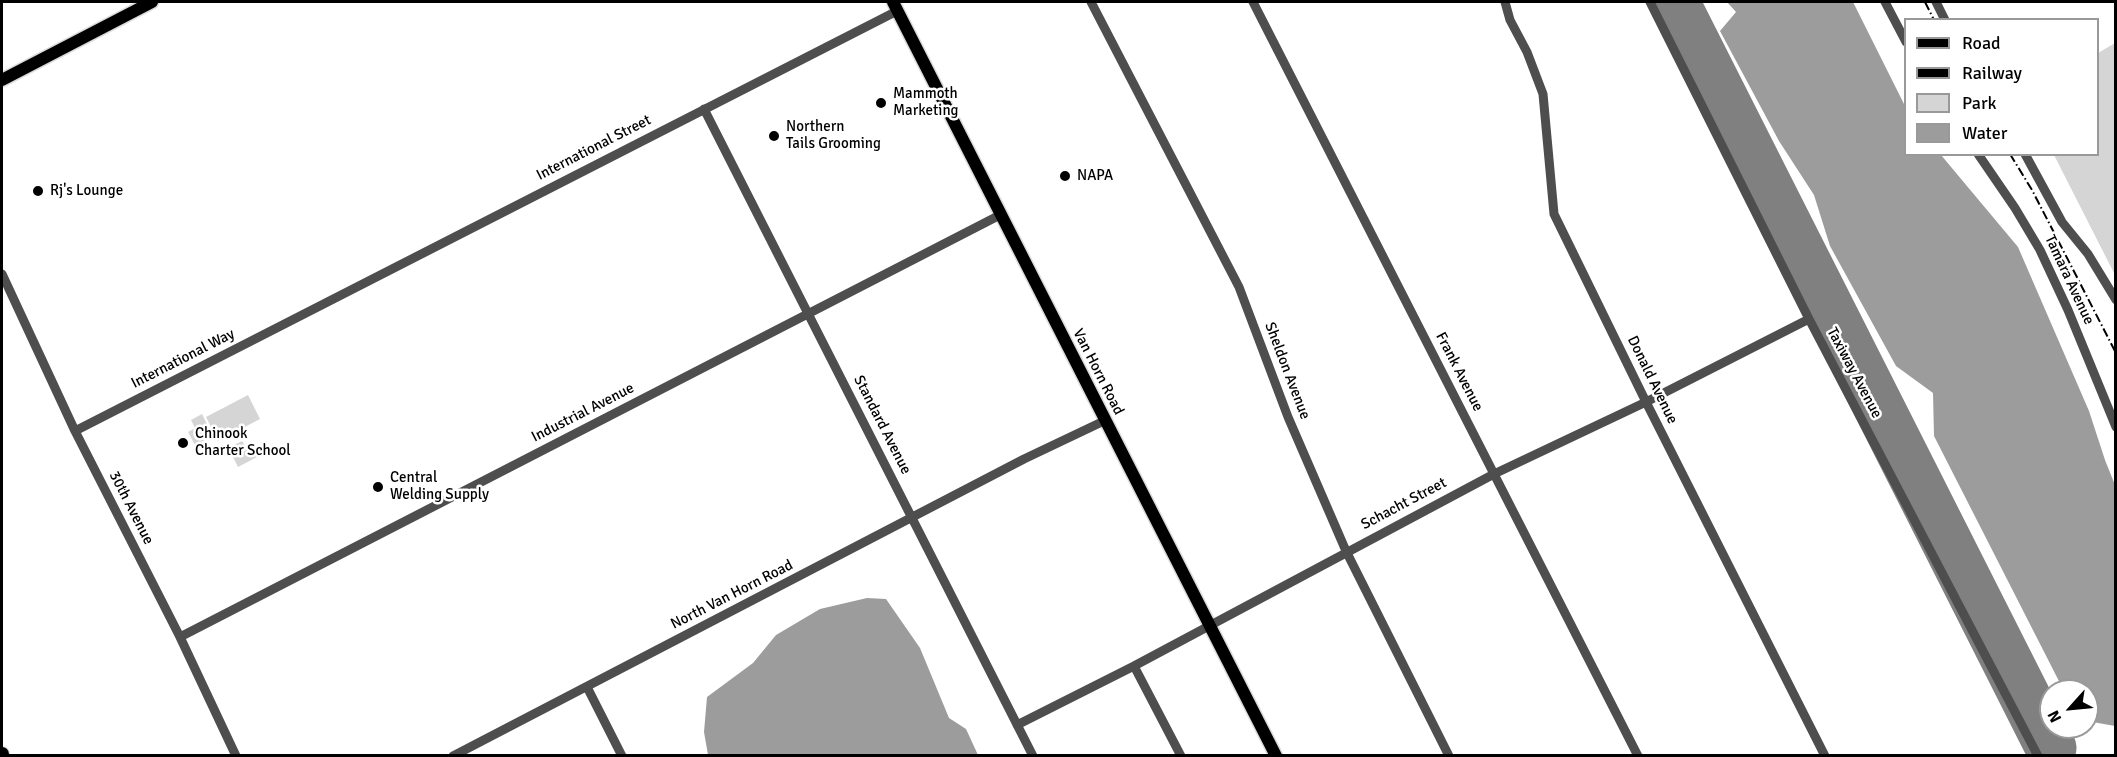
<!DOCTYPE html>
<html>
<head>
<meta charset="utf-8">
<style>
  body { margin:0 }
  #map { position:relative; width:2117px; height:757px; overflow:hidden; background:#fff; font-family:Signika,sans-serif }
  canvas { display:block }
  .frame { position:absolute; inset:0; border:3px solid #000; pointer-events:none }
  .legend { position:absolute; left:1904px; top:18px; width:195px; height:138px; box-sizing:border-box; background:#fff; border:2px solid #999; margin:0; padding:8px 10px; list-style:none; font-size:18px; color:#000 }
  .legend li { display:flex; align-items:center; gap:12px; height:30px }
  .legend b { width:30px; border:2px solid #999 }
  .north { position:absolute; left:2039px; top:679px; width:60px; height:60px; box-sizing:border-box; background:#fff; border:2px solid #999; border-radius:50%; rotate:243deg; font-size:16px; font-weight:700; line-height:24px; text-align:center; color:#000 }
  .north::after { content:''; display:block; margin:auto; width:21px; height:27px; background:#000; clip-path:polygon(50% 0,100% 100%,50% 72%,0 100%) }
</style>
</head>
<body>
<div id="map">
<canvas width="2117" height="757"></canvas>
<div class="frame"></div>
<ul class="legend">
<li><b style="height:8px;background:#000"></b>Road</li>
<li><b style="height:8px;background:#000"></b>Railway</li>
<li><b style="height:16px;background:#d5d5d5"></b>Park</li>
<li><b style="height:16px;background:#9c9c9c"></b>Water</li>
</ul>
<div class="north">N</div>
</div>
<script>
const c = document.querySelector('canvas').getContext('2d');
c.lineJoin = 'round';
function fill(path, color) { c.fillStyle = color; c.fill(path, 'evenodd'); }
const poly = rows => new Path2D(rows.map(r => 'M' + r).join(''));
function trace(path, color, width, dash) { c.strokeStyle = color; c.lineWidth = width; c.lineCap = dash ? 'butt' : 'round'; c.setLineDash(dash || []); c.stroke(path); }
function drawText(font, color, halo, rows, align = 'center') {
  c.font = font + ' Signika,sans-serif'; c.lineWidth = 5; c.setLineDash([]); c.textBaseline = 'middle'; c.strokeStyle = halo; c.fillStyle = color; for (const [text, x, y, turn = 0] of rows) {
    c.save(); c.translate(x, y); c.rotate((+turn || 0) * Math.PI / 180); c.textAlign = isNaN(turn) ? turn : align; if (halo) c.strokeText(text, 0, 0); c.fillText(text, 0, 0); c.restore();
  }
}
const green = poly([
  [2115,43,2115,275,2054,155,2098,154,2098,53],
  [248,395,260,419,218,441,206,417],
  [202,414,213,436,195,445,188,432,195,428,191,420],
  [242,441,246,447,251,445,257,457,238,467,232,455,237,452,234,445]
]);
const water = poly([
  [1727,2,1853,2,1905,106,1906,154,1941,155,2018,247,2089,411,2105,460,2115,485,2115,726,2087,721,2087,691,2064,691,1934,436,1933,393,1896,366,1830,246,1814,195,1779,141,1720,31,1736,12],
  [867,598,886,599,920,648,949,718,966,729,978,755,708,755,704,732,707,697,753,663,776,635,820,609]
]);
const runway = poly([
  [1674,2,2051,748]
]);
const minor = poly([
  [1091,2,1239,287,1288,417,1346,551,1449,756],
  [1253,2,1638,756],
  [1505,2,1510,20,1527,52,1543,94,1554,214,1646,402,1825,756],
  [1650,2,1809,319,2038,756],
  [1885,2,1906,42],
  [1936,2,1945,20],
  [704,109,1033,756],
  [1978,154,2015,208,2040,250,2068,310,2116,427],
  [2025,154,2062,222,2088,254,2116,300],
  [2,274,75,431,180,637,236,756],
  [75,431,897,11],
  [180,637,1000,215],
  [1134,666,1181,756],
  [587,687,622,756],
  [1017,725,1134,666,1494,474,1646,402,1809,319],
  [453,756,1024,459,1106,420]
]);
const major = poly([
  [893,2,1276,756],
  [2,80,152,2]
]);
const highway = poly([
  [2,754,2,756]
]);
const rail = poly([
  [1925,2,1934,20],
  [2010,154,2032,190,2116,353]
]);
const markers = [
  [881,103,6,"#000"],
  [774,136,6,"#000"],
  [1065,176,6,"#000"],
  [38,191,6,"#000"],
  [183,443,6,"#000"],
  [378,487,6,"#000"]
];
const poiNames = [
  ["Mammoth",893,94],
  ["Marketing",893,111],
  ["Northern",786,127],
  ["Tails Grooming",786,144],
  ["NAPA",1077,176],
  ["Rj's Lounge",50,191],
  ["Chinook",195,434],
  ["Charter School",195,451],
  ["Central",390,478],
  ["Welding Supply",390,495]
];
const streetNames = [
  ["International Street",594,148,-27],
  ["Tamara Avenue",2069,280,65],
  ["International Way",183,359,-27],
  ["Sheldon Avenue",1287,371,69],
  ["Van Horn Road",1098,372,63],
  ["Frank Avenue",1459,372,63],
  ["Taxiway Avenue",1854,373,62],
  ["Donald Avenue",1652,380,64],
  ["Industrial Avenue",583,413,-27],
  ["Standard Avenue",882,425,63],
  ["Schacht Street",1404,504,-28],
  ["30th Avenue",131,508,63],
  ["North Van Horn Road",732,595,-27]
];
fill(green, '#d5d5d5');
fill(water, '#9c9c9c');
trace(runway, '#808080', 51);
trace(major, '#dbdbdb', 15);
trace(highway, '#dbdbdb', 16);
trace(minor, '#4e4e4e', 9);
trace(major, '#000', 12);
trace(highway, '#000', 14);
trace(rail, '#000', 2, [9, 3, 1.5, 3]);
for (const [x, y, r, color] of markers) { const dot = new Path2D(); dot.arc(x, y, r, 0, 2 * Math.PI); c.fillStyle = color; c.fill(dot); trace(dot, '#fff', 2); }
drawText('15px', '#000', '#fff', poiNames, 'left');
drawText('15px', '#000', '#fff', streetNames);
</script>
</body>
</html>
